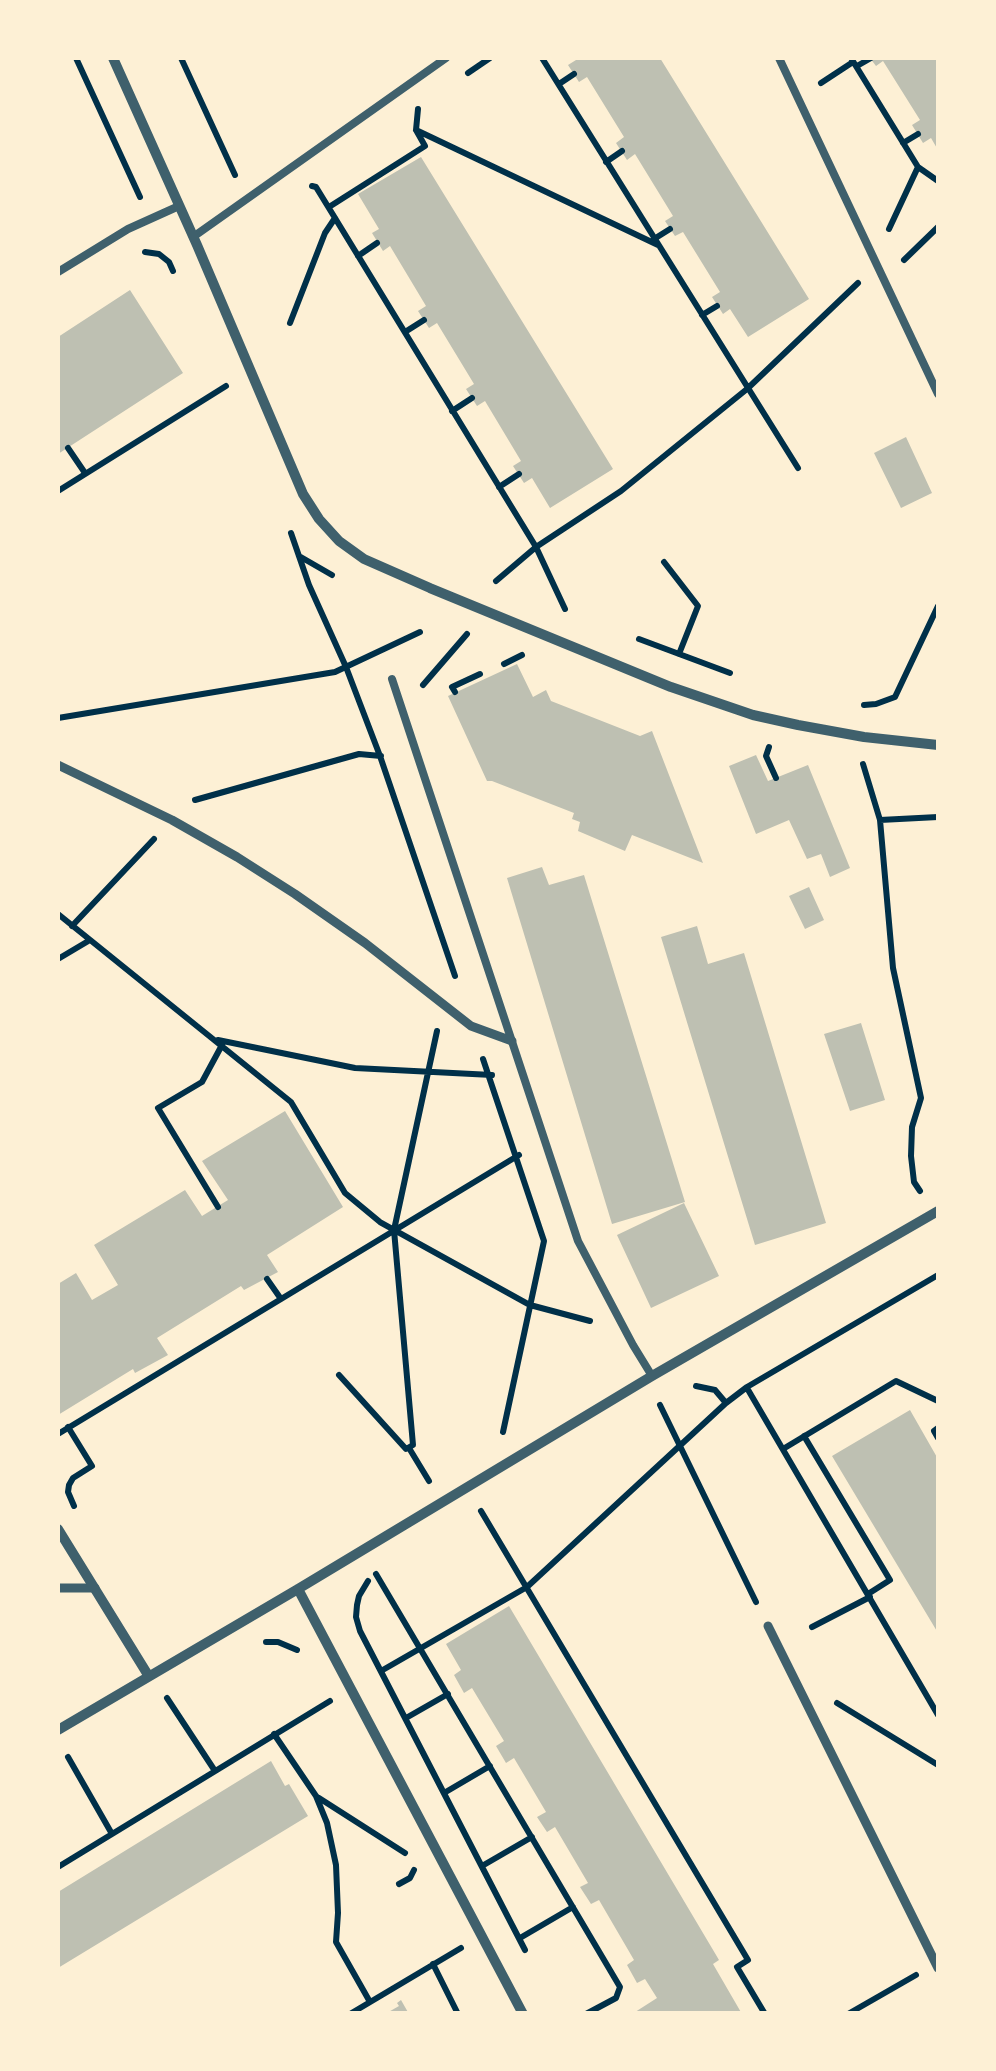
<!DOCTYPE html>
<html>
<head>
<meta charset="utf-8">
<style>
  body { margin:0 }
  #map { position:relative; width:996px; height:2071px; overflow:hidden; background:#fdf0d5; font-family:Jost,sans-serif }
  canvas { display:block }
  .frame { position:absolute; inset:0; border:60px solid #fdf0d5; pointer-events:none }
</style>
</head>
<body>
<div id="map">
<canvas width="996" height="2071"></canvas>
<div class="frame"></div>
</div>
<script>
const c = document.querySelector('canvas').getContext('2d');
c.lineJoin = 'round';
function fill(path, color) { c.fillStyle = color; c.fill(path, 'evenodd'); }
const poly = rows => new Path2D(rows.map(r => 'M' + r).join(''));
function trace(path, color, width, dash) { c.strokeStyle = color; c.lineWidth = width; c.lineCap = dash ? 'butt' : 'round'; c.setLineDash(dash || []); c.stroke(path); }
const building = poly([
  [575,58,660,58,809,299,748,337,730,309,723,314,712,297,720,292,683,232,675,236,665,221,673,216,635,154,627,160,616,143,624,137,587,77,579,82,568,65,576,60],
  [870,58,938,58,938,150,931,138,923,143,912,125,920,120,883,61,876,66],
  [421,157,613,469,550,508,532,478,524,483,513,466,521,461,485,401,477,406,466,389,474,384,437,323,429,328,418,311,426,306,390,246,383,251,372,233,379,229,358,194],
  [130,290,183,373,58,454,58,337],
  [906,437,932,493,901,508,874,453],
  [517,664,533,697,546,690,551,701,640,736,652,731,703,863,632,835,625,851,578,831,580,822,572,819,574,813,492,781,487,781,448,696],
  [756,755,768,781,808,765,850,868,830,877,821,854,807,859,789,820,756,834,729,766],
  [542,867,549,885,584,875,685,1202,612,1224,507,878],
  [809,887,824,920,805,929,789,896],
  [697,926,708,964,744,953,826,1223,755,1245,661,937],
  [861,1023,885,1100,850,1111,824,1034],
  [285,1111,343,1207,267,1255,278,1272,244,1290,241,1286,157,1338,168,1355,135,1373,133,1369,58,1415,58,1284,76,1273,92,1300,118,1285,94,1245,185,1190,202,1216,228,1200,202,1161],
  [684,1203,719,1276,651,1308,617,1235],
  [910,1410,938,1459,938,1633,832,1456],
  [509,1606,719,1960,713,1964,742,2014,632,2014,657,1998,645,1979,637,1983,627,1965,634,1960,599,1900,591,1904,580,1887,588,1883,555,1827,547,1832,537,1817,546,1812,514,1758,506,1763,496,1746,504,1741,472,1688,464,1693,454,1675,461,1670,446,1644],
  [271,1761,285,1786,289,1784,308,1816,58,1968,58,1892],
  [401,2000,409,2014,385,2014,399,2006,397,2003]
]);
const path = poly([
  [76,58,140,197],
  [181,58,235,175],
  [542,58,798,468],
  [851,58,918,167,938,181],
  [857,66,871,58],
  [468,73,490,58],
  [821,83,853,62],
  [559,84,574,74],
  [416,130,658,245],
  [903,143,918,134],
  [606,162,622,151],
  [312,186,316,187,335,218,536,547,565,609],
  [329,207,425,146,416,130,418,109],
  [889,229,918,167],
  [654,239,670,229],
  [145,252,159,254,169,262,173,271],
  [358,256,377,243],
  [904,260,938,227],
  [702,315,717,306],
  [290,323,325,233,335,218],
  [405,332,424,320],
  [452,411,472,398],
  [68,448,85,473],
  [499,487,519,474],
  [58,491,226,386],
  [291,533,309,585,346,667,380,756,455,976],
  [299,556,332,575],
  [664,562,698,606,679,654],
  [496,581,536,547,621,491,747,389,858,283],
  [639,639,730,673],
  [504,664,522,655],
  [423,685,467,634],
  [455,692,452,687,480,674],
  [864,705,876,704,895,697,938,606],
  [58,718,335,672,420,632],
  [769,747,766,756,776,778],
  [863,764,880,820,893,968,921,1098,912,1127,911,1156,914,1182,920,1191],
  [195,800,359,754,381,756],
  [880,820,938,817],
  [58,914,291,1102,345,1193,380,1222,530,1305,590,1321],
  [72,926,154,839],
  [58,959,90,940],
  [218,1040,355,1068,492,1075],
  [483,1059,544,1241,503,1432],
  [218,1207,158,1108,202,1082,222,1045],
  [267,1279,281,1299],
  [339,1375,406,1449,413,1445,394,1230,437,1031],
  [696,1386,715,1390,726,1403,747,1387,938,1275],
  [747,1388,938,1715],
  [660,1405,756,1602],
  [68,1427,92,1466,73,1478,69,1485,68,1492,74,1506],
  [938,1428,934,1431,938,1438],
  [58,1434,519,1155],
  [804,1436,890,1580,868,1594],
  [409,1448,429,1481],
  [783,1449,896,1381,938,1401],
  [481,1511,748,1960,737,1967,765,2014],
  [376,1574,620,1987,616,1998,586,2014],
  [368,1581,359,1596,357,1605,356,1617,360,1631,525,1950],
  [812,1627,870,1597],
  [266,1642,278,1642,297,1650],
  [381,1671,527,1587,726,1403],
  [167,1698,215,1771],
  [837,1703,938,1765],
  [406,1718,448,1694],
  [274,1734,316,1796,327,1823,336,1865,338,1913,336,1942,370,2002],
  [68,1757,112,1834],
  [444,1793,490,1766],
  [319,1798,405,1853],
  [482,1866,532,1837],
  [58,1867,330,1701],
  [399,1884,410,1878,414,1870],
  [520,1938,573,1907],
  [433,1964,458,2014],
  [350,2014,461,1948],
  [848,2014,916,1975]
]);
const service = poly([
  [779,58,938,394],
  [193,237,446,58],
  [58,272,128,229,179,206],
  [392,679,578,1241,633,1345,652,1376]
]);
const pedestrian = poly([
  [58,765,172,820,237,857,295,894,365,943,471,1026,512,1041],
  [58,1588,95,1588],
  [768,1626,938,1968]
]);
const minor = poly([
  [113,58,197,245,303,494,319,519,339,541,364,559,430,588,671,687,753,715,798,725,864,737,938,745],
  [58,1529,148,1675],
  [298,1589,523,2014],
  [58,1730,298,1589,652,1376,938,1211]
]);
fill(building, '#bec0b2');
trace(path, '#003049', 6);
trace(service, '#3f606c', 8);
trace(pedestrian, '#3f606c', 9);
trace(minor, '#3f606c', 10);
</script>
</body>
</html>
